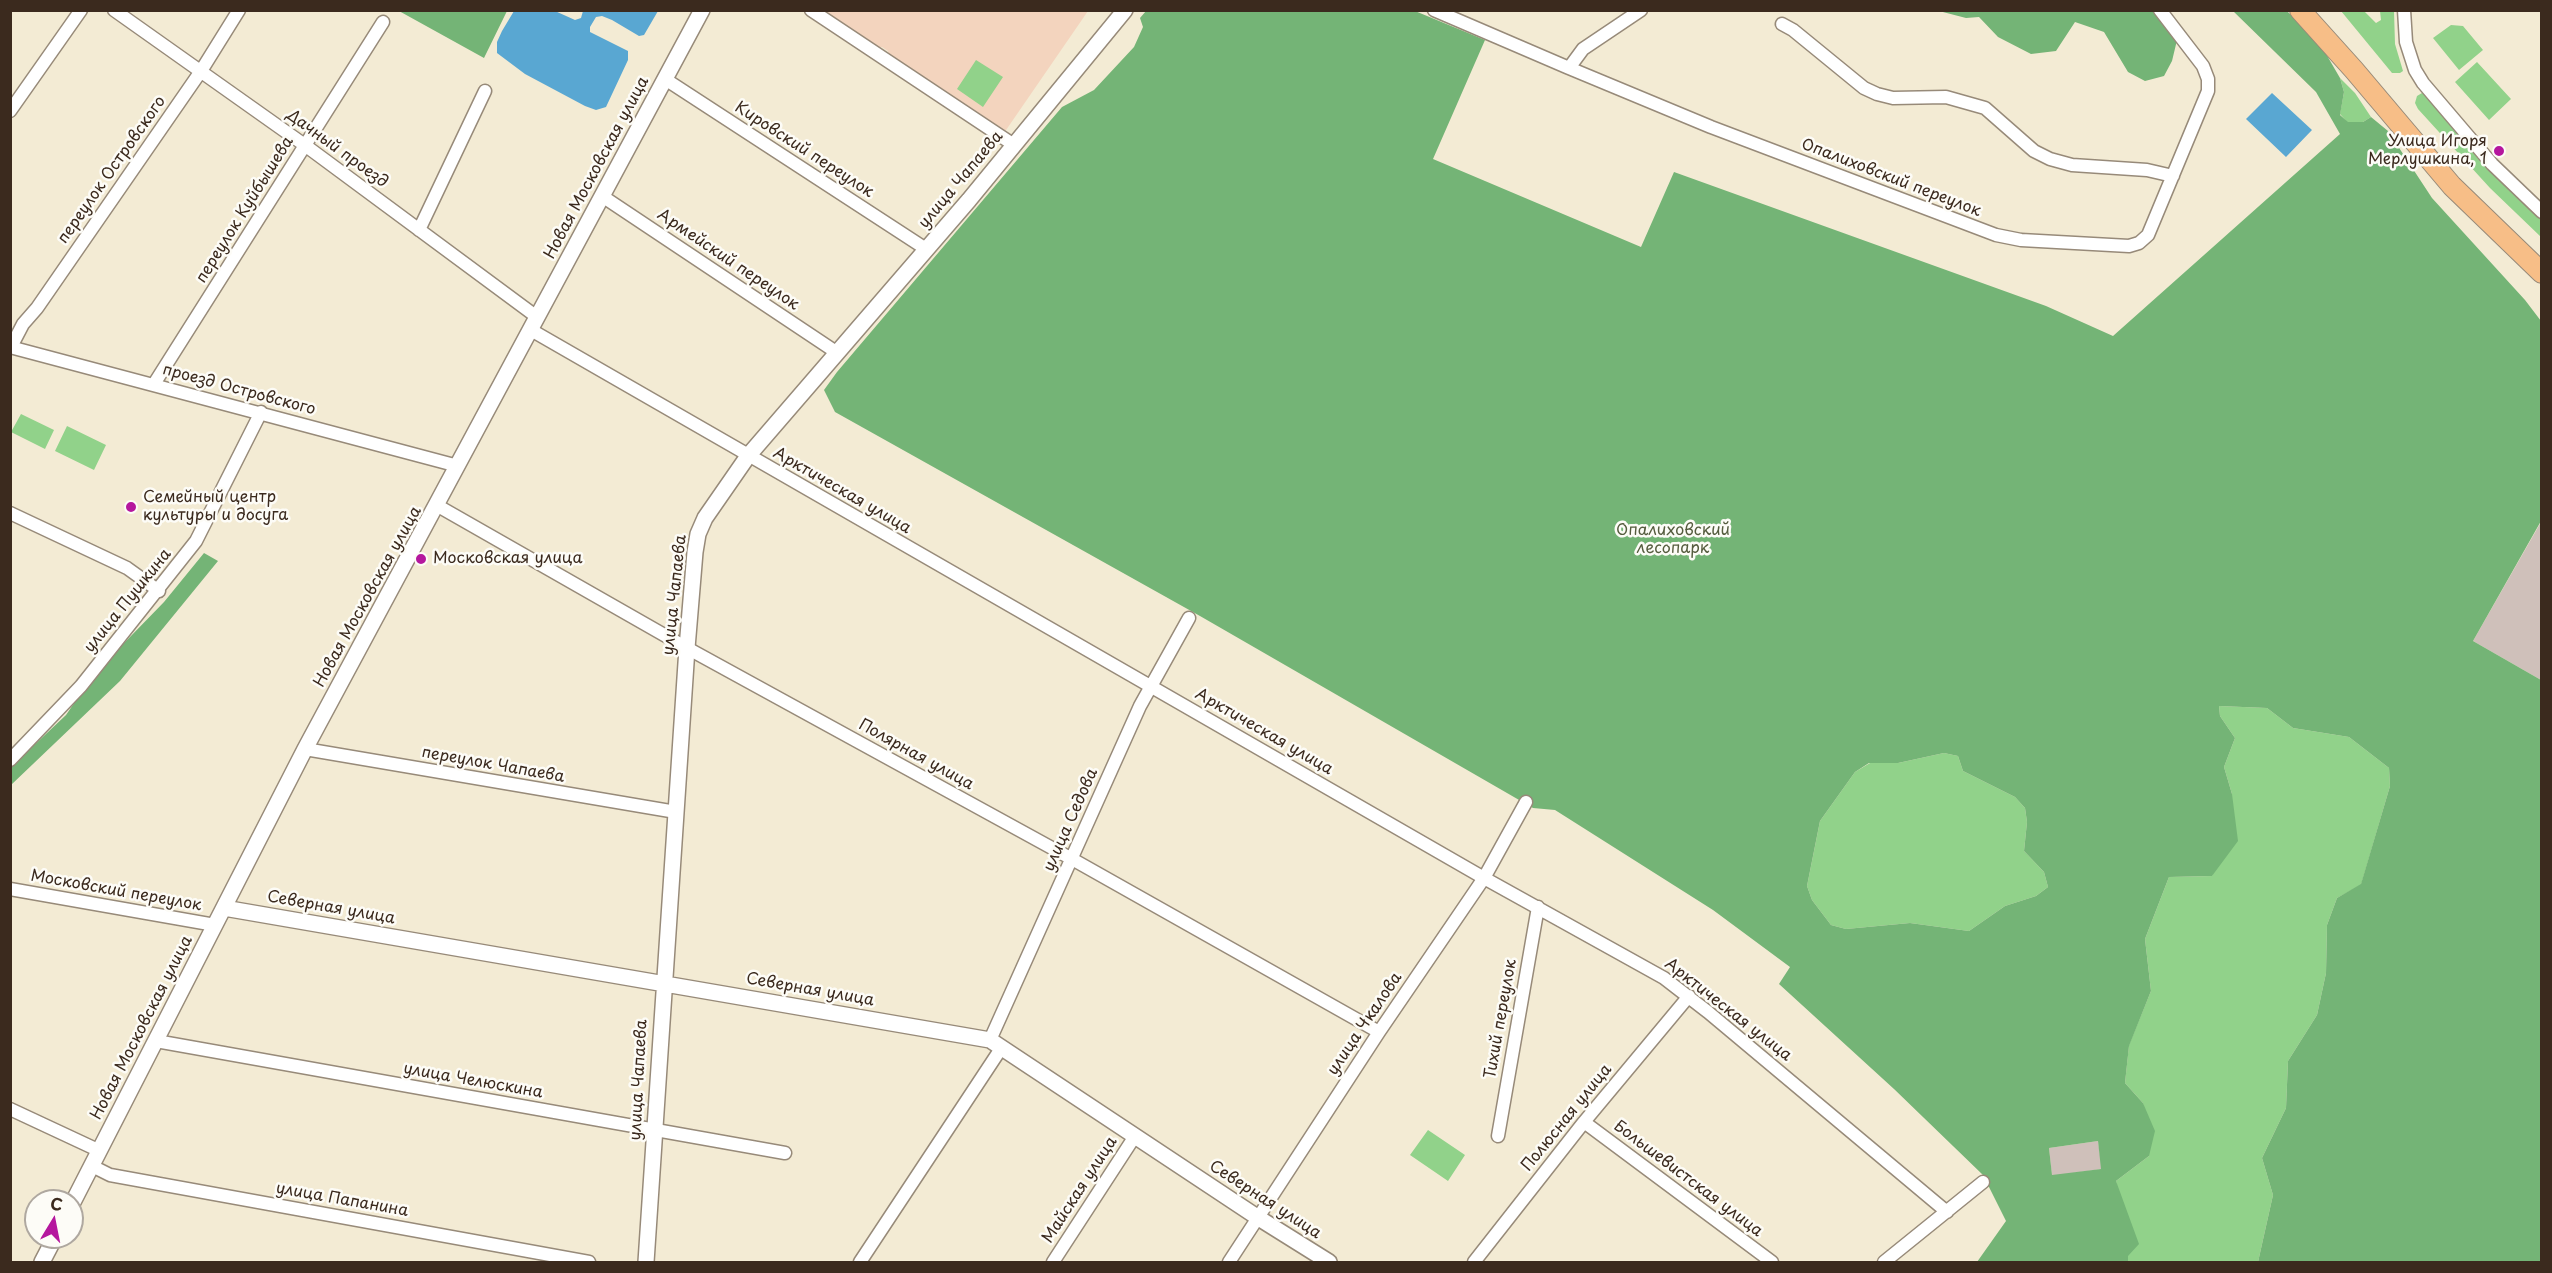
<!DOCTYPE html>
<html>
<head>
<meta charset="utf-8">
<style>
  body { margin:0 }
  #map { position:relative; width:2552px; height:1273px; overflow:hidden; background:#f3ebd4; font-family:"Playpen Sans",sans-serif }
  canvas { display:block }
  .frame { position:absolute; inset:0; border:12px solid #3b2a1e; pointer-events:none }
  .north { position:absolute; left:24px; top:1189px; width:60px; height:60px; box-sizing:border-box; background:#fdfcf7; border:2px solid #afa8a0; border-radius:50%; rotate:10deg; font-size:16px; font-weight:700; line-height:24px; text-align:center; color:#3b2a1e }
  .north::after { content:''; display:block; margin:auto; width:21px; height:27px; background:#b5179e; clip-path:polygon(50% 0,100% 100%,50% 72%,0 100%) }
</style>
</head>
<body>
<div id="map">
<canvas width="2552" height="1273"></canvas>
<div class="frame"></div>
<div class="north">С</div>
</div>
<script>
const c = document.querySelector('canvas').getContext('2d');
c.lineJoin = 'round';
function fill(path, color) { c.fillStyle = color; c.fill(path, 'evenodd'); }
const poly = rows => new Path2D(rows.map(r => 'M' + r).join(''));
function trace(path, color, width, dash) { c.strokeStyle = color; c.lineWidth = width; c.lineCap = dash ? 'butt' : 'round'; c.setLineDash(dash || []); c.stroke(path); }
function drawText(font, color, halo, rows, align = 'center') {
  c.font = font + ' "Playpen Sans",sans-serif'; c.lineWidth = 5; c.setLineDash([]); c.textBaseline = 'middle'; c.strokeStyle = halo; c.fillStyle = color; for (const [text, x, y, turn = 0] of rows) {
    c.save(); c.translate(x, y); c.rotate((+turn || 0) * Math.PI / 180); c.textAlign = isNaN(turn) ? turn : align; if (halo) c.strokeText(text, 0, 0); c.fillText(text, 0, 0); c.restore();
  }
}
const built = poly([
  [820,11,1088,11,1004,133,889,56,888,51,882,47,876,48]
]);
const industrial = poly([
  [2541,522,2541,680,2473,641],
  [2098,1141,2102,1169,2052,1176,2049,1148]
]);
const green = poly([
  [2341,11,2364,11,2376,23,2381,20,2380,11,2394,11,2395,44,2403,71,2400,73,2392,73],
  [2451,25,2463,26,2483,50,2459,70,2433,38],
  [976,60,1003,77,983,107,957,89],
  [2477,62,2511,99,2489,120,2455,82],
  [2340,78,2355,93,2371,117,2363,122,2347,122,2340,114,2344,92],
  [2422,93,2429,96,2541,217,2541,237,2490,188,2418,109,2415,103,2417,96],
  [21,414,54,430,45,449,11,432],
  [67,426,106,445,94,470,55,451],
  [2219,706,2267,708,2293,728,2349,737,2389,768,2390,786,2361,885,2337,898,2327,925,2326,973,2317,1015,2288,1061,2286,1108,2262,1158,2273,1195,2258,1262,2128,1262,2116,1181,2149,1156,2143,1103,2125,1083,2129,1045,2151,991,2145,939,2169,877,2212,876,2232,794,2224,767,2235,738,2220,716],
  [1944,753,1958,756,1963,771,2015,797,2025,808,2027,822,2024,851,2044,872,2048,887,2036,896,2005,906,1969,931,1910,923,1846,929,1831,925,1812,900,1807,886,1820,821,1855,772,1870,763,1898,763],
  [1428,1130,1465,1155,1448,1181,1410,1155]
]);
const forest = poly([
  [399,11,507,11,484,58],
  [1146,11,1415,11,1485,40,1433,159,1641,247,1674,172,2046,306,2113,336,2340,134,2316,92,2233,11,2287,11,2322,47,2340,78,2344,92,2340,115,2348,122,2363,122,2371,117,2388,131,2432,198,2525,300,2541,321,2541,521,2473,641,2541,680,2541,1262,2258,1262,2273,1195,2262,1158,2286,1108,2288,1061,2317,1015,2326,973,2327,925,2337,898,2361,884,2390,786,2389,768,2349,737,2293,728,2267,708,2219,706,2220,716,2235,738,2224,767,2232,794,2238,841,2212,876,2169,877,2145,939,2151,991,2129,1046,2125,1083,2143,1103,2155,1131,2149,1156,2116,1181,2139,1244,2128,1256,2128,1262,1977,1262,2006,1221,1983,1175,1894,1089,1779,984,1790,967,1713,910,1555,810,1533,808,1200,616,835,412,824,390,837,372,1062,107,1094,90,1134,47,1143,27,1140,18],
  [1944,753,1958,756,1963,771,2015,797,2025,808,2027,822,2024,851,2044,872,2048,887,2036,896,2005,906,1969,931,1910,923,1846,929,1831,925,1812,900,1807,886,1820,821,1855,772,1869,763,1898,763],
  [2098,1141,2101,1169,2052,1175,2049,1148],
  [1939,11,2153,11,2178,36,2172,61,2164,76,2145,81,2128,72,2104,32,2075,22,2056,51,2031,54,1998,37,1979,17,1966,18],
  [204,553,218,561,120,681,11,785,11,758,30,749,66,715,94,674,164,602]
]);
const water = poly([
  [514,11,555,11,575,20,581,18,583,11,658,11,644,35,639,36,612,20,602,16,596,17,590,27,590,32,628,51,628,60,606,107,596,110,585,106,525,74,497,53,497,42,502,31],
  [2272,93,2312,130,2286,157,2246,119]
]);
const minor = poly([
  [114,10,306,146,537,317],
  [811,10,1014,145],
  [1434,10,1569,68,1583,49,1641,10],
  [2404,10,2406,42,2415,70,2423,83,2492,164,2542,212],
  [1782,24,1793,30,1864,88,1877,94,1893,98,1946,97,1985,108,2034,151,2050,159,2072,165,2147,170,2173,176],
  [1569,68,1711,127,1996,235,2021,240,2129,246,2139,243,2148,235,2208,91,2208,79,2203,66,2160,10],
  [665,79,926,249],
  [10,111,81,10],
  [602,196,836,352],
  [419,230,485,91],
  [531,330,1484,878,1664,978,1708,1012,1947,1212],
  [10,347,458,466],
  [11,347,23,324,37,308,201,71,239,10],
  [154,384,383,22],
  [438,506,687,648,1072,859,1379,1032],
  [10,513,127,568,159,591],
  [305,749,676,812],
  [10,760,81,686,196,541,261,412],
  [10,889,215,925],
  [990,1040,1140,706,1189,618],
  [156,1041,785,1153],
  [10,1109,100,1151],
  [1584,1122,1772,1262],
  [1498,1136,1538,907],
  [92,1166,110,1175,589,1262],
  [860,1262,1002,1047],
  [1053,1262,1135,1136],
  [1229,1262,1379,1032,1484,878,1526,802],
  [1474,1262,1584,1122,1689,996],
  [1884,1262,1983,1182]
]);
const tertiary = poly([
  [224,908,990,1040,1257,1217,1329,1262],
  [72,1204,305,749,702,10],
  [42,1262,55,1237],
  [646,1262,687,648,695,552,698,534,705,518,748,456,969,200,1125,10]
]);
const primary = poly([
  [2300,10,2354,70,2452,186,2542,273]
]);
const markers = [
  [2499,151,6,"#b5179e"],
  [131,507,6,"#b5179e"],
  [421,559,6,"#b5179e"]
];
const poiNames = [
  ["Улица Игоря",2487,142,"right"],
  ["Мерлушкина, 1",2487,160,"right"],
  ["Семейный центр",143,498],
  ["культуры и досуга",143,516],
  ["Московская улица",433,559]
];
const streetNames = [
  ["Дачный проезд",337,149,36],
  ["Кировский переулок",804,150,33],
  ["Новая Московская улица",597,168,-62],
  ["переулок Островского",112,170,-55],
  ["Опалиховский переулок",1891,178,21],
  ["улица Чапаева",961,180,-50],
  ["переулок Куйбышева",245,210,-58],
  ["Армейский переулок",728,260,34],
  ["проезд Островского",239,390,15],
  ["Арктическая улица",842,491,30],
  ["улица Чапаева",675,595,-84],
  ["Новая Московская улица",368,597,-61],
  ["улица Пушкина",128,601,-51],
  ["Арктическая улица",1264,732,30],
  ["Полярная улица",916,755,29],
  ["переулок Чапаева",493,765,10],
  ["улица Седова",1071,820,-66],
  ["Московский переулок",116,891,10],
  ["Северная улица",331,908,10],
  ["Северная улица",810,990,10],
  ["Арктическая улица",1728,1010,38],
  ["Тихий переулок",1501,1019,-80],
  ["улица Чкалова",1365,1024,-56],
  ["Новая Московская улица",142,1028,-63],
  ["улица Чапаева",639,1080,-87],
  ["улица Челюскина",473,1081,10],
  ["Полюсная улица",1567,1118,-51],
  ["Большевистская улица",1688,1179,37],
  ["Майская улица",1080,1190,-57],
  ["улица Папанина",342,1200,10],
  ["Северная улица",1265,1200,33]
];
const parkNames = [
  ["Опалиховский",1673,531],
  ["лесопарк",1673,549]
];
fill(built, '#f3d4be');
fill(industrial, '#cfc0ba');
fill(green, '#91d28a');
fill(forest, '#74b476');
fill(water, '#59a7d2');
trace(minor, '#978a79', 15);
trace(tertiary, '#978a79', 18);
trace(primary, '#978a79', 22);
trace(minor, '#fff', 12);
trace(tertiary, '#fff', 15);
trace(primary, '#f7be87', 20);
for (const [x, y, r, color] of markers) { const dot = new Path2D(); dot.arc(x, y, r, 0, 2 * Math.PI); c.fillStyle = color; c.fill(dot); trace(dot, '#fdfcf7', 2); }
drawText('16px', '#3b2a1e', '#fdfcf7', poiNames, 'left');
drawText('16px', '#3b2a1e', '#fdfcf7', streetNames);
drawText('16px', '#555c3e', '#fdfcf7', parkNames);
</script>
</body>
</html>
